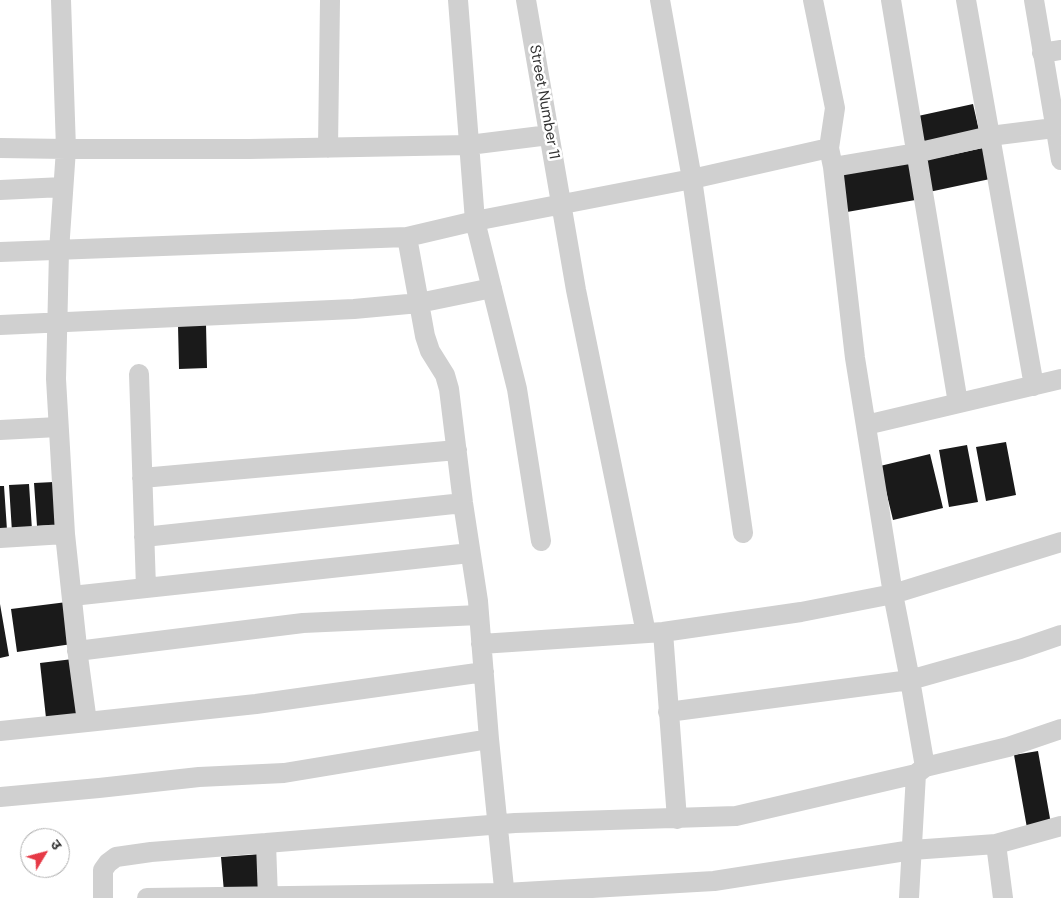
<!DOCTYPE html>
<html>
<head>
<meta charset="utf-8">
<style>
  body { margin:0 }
  #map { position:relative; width:1061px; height:898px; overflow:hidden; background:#fff; font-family:"DM Sans","Noto Sans Devanagari",sans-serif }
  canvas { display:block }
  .north { position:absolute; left:20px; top:828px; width:50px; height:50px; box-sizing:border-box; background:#fff; border:1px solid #adadad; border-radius:50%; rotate:53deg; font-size:14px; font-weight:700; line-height:20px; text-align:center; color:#333 }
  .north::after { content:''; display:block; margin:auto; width:18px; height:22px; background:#e63946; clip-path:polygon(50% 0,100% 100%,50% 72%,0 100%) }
</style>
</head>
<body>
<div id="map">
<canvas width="1061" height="898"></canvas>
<div class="north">उ</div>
</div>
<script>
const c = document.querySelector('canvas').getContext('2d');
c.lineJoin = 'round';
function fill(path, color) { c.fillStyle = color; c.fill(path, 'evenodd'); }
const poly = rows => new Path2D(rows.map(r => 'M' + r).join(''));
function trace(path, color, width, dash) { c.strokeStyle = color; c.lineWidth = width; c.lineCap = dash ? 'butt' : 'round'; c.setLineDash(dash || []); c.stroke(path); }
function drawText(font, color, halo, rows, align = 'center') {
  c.font = font + ' "DM Sans",sans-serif'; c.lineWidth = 5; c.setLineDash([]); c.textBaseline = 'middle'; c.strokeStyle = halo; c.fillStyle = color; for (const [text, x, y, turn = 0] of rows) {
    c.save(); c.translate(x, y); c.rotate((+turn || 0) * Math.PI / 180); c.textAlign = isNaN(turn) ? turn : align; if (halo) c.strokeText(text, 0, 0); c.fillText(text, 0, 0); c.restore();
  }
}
const building = poly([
  [973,104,980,135,925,148,918,116],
  [983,148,990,179,929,192,922,161],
  [915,162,921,199,847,212,840,174],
  [206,324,207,368,179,369,178,325],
  [1006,442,1016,495,986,501,976,447],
  [967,445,978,502,949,507,939,450],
  [930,454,943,508,893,520,880,466],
  [54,482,56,525,37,526,34,483],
  [29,484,32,530,12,532,9,485],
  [0,486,4,486,7,530,0,531],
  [67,602,72,644,17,652,11,609],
  [0,604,9,656,0,658],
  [73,659,79,714,46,718,40,663],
  [1038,751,1051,824,1027,828,1014,755],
  [262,854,265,889,224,892,221,857]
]);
const minor = poly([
  [61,0,66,149,249,149,469,145,549,135],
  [458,0,475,221,517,389,541,541],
  [526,0,576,290,646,633],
  [813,0,835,108,829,148,833,167,855,358,893,594,910,680,925,767,916,774,909,898],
  [891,0,958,403],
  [966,0,1034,386],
  [1034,0,1061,160],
  [1042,53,1061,50],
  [0,148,66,149,59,251,56,379,65,534,78,656,87,722,256,704,484,672],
  [328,148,330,0],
  [833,167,916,153,990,136,1054,128],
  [0,190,63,187],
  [0,252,407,237],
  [0,325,354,309,419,303,492,288],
  [866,425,1061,379],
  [0,430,58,427],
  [142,478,457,450],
  [743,533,692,179,829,148],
  [144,537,463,503],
  [0,538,65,534],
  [146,588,470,553],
  [72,596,146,588,139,374],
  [663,632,677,819],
  [481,644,663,632,801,612,893,594,1061,542],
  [77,651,303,623,479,615],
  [668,712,910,680,1020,649,1061,635],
  [0,731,87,722],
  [489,739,478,601,463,503,449,389,445,375,430,351,425,336,407,237,475,221,692,179,660,0],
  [925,767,1008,747,1061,729],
  [0,797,99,788,199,777,284,773,489,739,505,898],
  [996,844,1003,898],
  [103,898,103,870,108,863,116,857,151,852,266,843],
  [147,898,505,893,714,881,912,850,996,844,1061,826],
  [268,898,266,843,515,823,736,816,916,774]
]);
const streetNames = [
  ["Street Number 11",544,102,80]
];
fill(building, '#1a1a1a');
trace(minor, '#d0d0d0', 20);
drawText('15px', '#333', '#fff', streetNames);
</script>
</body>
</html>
